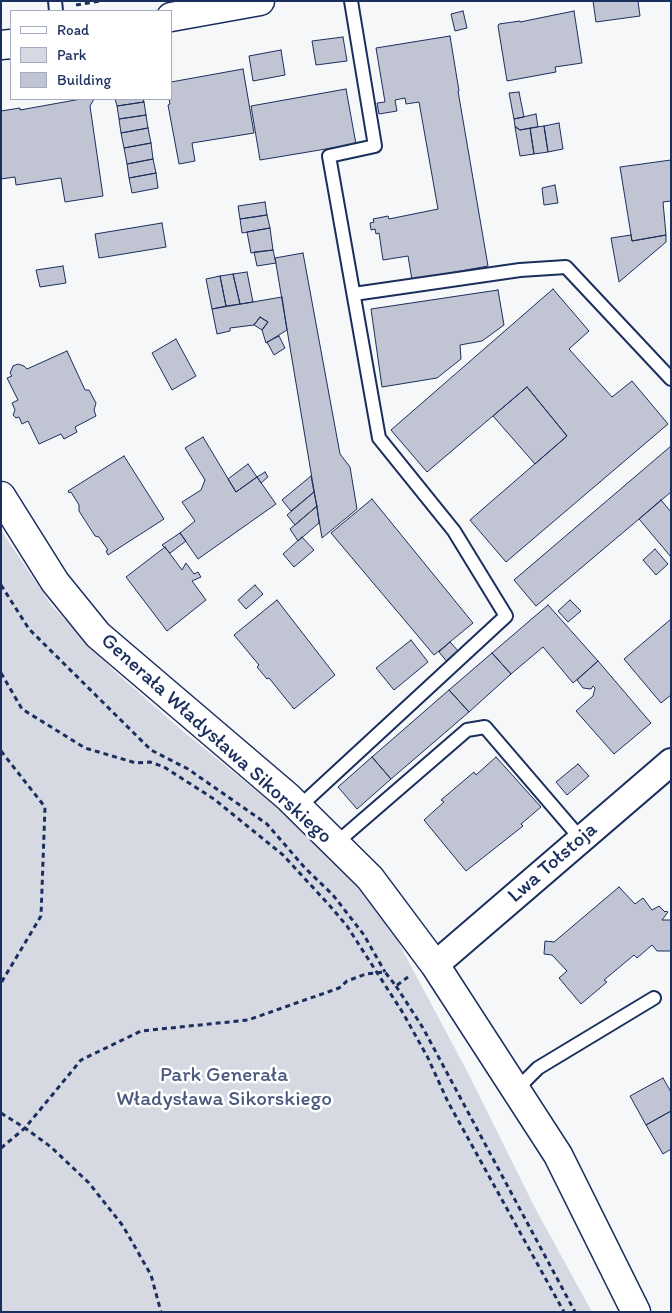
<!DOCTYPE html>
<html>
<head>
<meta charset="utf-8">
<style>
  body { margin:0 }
  #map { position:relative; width:672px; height:1313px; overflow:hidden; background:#f6f7f9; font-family:Itim,sans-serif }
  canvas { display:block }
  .frame { position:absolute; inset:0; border:2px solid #1b2f5e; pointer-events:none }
  .legend { position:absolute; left:10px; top:10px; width:162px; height:90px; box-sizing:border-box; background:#fff; border:1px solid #a4acbf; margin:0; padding:6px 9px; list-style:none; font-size:15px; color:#1b2f5e }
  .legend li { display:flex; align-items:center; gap:10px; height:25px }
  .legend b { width:25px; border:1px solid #a4acbf }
</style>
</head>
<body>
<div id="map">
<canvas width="672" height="1313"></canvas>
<div class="frame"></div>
<ul class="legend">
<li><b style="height:6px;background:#fff"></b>Road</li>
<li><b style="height:14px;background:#d6d9e2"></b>Park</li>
<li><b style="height:14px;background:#c0c4d3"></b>Building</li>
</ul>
</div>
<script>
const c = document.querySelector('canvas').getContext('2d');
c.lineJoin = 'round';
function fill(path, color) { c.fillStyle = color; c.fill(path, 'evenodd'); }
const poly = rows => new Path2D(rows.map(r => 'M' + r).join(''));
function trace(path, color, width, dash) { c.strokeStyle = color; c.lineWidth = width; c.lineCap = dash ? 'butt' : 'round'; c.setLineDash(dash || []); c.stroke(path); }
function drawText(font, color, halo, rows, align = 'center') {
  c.font = font + ' Itim,sans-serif'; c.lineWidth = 5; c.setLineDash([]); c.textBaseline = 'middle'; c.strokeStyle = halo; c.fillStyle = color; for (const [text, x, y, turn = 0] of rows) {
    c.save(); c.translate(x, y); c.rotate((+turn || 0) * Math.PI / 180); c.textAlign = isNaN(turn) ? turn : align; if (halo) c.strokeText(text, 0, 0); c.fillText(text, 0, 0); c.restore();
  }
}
const green = poly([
  [1,530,52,606,112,669,178,727,292,820,348,873,395,936,468,1073,535,1208,592,1312,1,1312]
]);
const building = poly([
  [593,1,638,1,640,16,596,22,593,1],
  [463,11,467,28,455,31,451,14,463,11],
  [574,11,582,63,555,67,556,72,507,81,498,26,499,24,520,21,520,22,574,11],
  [450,36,459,91,458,91,488,266,412,280,408,256,383,260,379,233,376,234,375,229,371,230,370,223,374,222,373,219,388,216,389,219,438,209,419,102,406,104,405,98,395,100,397,111,379,114,377,103,385,102,376,48,450,36],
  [343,37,347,61,316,65,312,41,343,37],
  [281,50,285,75,253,81,249,56,281,50],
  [243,69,254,133,192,143,195,161,179,164,168,105,170,104,169,99,171,99,171,82,243,69],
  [346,89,356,144,260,160,251,106,346,89],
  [519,92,524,117,514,119,509,93,519,92],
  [81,99,94,99,90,106,103,196,65,202,61,178,16,185,15,177,1,179,1,111,20,108,20,110,81,99],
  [115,99,143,99,144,102,117,106,115,99],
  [144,102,146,115,119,119,117,106,144,102],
  [536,114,538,127,520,130,515,126,514,119,536,114],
  [146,115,148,128,121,133,119,119,146,115],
  [559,123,563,149,548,152,544,126,559,123],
  [544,126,548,152,534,154,530,128,544,126],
  [515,127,520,130,530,128,534,154,520,156,515,127],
  [148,128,151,143,124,148,121,133,148,128],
  [151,143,153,159,127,164,124,148,151,143],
  [153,159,156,173,129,178,127,164,153,159],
  [671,160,671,201,663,202,666,235,632,241,620,167,671,160],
  [156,173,158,188,132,193,129,178,156,173],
  [555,185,558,203,544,205,542,188,555,185],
  [265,202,267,215,240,219,238,206,265,202],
  [267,215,270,228,242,233,240,219,267,215],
  [162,223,166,247,99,258,95,234,162,223],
  [270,228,273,250,251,253,247,232,270,228],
  [631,235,632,241,666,235,666,242,619,282,611,238,631,235],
  [273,250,276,263,257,266,254,252,273,250],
  [303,253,340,454,350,467,357,509,322,538,275,258,303,253],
  [63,266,66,283,40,287,36,270,63,266],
  [247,272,253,302,240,304,233,274,247,272],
  [233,274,240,304,226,306,220,276,233,274],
  [220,276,226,306,212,309,206,279,220,276],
  [553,289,589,331,569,349,612,397,632,381,668,424,506,562,470,520,567,436,527,387,427,472,391,430,553,289],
  [498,290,504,325,482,341,460,345,461,359,437,378,382,387,371,309,498,290],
  [282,297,287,330,266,343,262,330,268,322,260,317,254,325,230,328,230,331,217,334,212,309,282,297],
  [260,317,268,322,262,330,254,325,260,317],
  [279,336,285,348,274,355,267,342,279,336],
  [176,339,196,376,172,390,152,353,176,339],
  [67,351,85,390,89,390,96,403,94,410,96,416,75,427,77,432,64,439,61,434,39,444,28,421,22,424,19,417,16,418,13,415,15,410,12,403,18,400,7,378,12,376,10,373,13,366,18,364,24,366,27,369,67,351],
  [527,387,567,436,535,464,493,416,527,387],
  [203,437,236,492,257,477,276,504,198,559,180,533,195,521,182,502,201,490,205,480,185,448,203,437],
  [671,446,671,492,536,606,514,580,671,446],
  [124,456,164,519,108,555,106,551,108,550,99,537,95,536,79,511,79,505,71,492,69,493,68,491,124,456],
  [248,464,257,477,236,492,228,479,248,464],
  [265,472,268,477,261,483,257,477,265,472],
  [311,476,314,492,291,511,282,500,311,476],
  [314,492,317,506,295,525,287,515,314,492],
  [372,499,473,623,434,655,331,533,372,499],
  [661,500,671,512,671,557,639,519,661,500],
  [317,506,319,523,298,541,290,529,317,506],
  [180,533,186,541,170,553,162,545,180,533],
  [302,537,314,550,294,567,283,554,302,537],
  [165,547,182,570,186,563,194,574,198,572,201,577,192,581,206,600,167,631,126,577,165,547],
  [655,549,668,564,656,575,643,560,655,549],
  [255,585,263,594,246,609,238,600,255,585],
  [277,600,335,675,294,709,269,678,267,679,257,667,259,665,234,635,277,600],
  [570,600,581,611,568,622,558,611,570,600],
  [548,605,598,661,573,683,543,647,511,674,492,653,548,605],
  [671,619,671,695,661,703,624,659,671,619],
  [411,640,428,662,394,690,376,668,411,640],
  [450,642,460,653,448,663,439,652,450,642],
  [492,653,511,674,469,712,449,690,492,653],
  [598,661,651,723,614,754,576,711,593,696,595,688,593,686,591,689,583,688,577,680,598,661],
  [449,690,469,712,391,779,372,757,449,690],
  [372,757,391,779,357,809,338,787,372,757],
  [496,757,541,807,521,824,523,826,466,871,424,820,444,802,441,800,474,772,476,775,496,757],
  [578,764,589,776,567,795,556,782,578,764],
  [619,887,635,904,643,898,652,910,659,906,665,912,666,911,668,912,662,920,671,920,671,951,657,951,652,945,637,958,634,955,604,980,607,982,581,1004,559,978,567,971,552,955,544,954,545,941,554,942,619,887],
  [663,1078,671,1092,671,1111,646,1125,630,1096,663,1078],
  [671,1111,671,1149,663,1154,646,1125,671,1111]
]);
const path = poly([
  [76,5,100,1],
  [1,585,29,629,151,750,188,769,267,824,305,868,333,895,364,935,385,972],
  [1,673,22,709,85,748,136,763,150,762,164,767,214,799,283,855,330,906,347,926,403,1013,428,1058,448,1102,564,1312],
  [1,751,45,807,41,916,1,983],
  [396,986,423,1028,575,1312],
  [1,1113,25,1128,51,1147,89,1183,123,1226,151,1275,161,1312],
  [1,1148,25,1128,81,1060,141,1031,248,1020,339,988,347,981,366,974,385,972,396,986,408,977]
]);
const service = poly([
  [55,1,56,11],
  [354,294,520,270,566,267,671,379],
  [299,807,506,616,454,531,379,438,329,156,375,146,351,1],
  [335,844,467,730,485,727,581,839],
  [516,1090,538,1068,654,998]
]);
const minor = poly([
  [435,965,671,762]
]);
const tertiary = poly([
  [171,17,260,1],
  [1,45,11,44],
  [1,496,55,582,98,635,288,797,370,878,435,965,558,1155,636,1312]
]);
const streetNames = [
  ["Generała Władysława Sikorskiego",216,739,42],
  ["Lwa Tołstoja",553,863,-41]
];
const parkNames = [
  ["Park Generała",224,1076],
  ["Władysława Sikorskiego",224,1100]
];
fill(green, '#d6d9e2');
fill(building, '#c0c4d3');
trace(building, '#1b2f5e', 1);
trace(service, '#1b2f5e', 16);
trace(minor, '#1b2f5e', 30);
trace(tertiary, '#1b2f5e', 31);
trace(path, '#1b2f5e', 3, [5, 4]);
trace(service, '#fff', 12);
trace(minor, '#fff', 26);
trace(tertiary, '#fff', 28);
drawText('21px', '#1b2f5e', '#fff', streetNames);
drawText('21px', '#4a5a7f', '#fff', parkNames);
</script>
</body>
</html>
